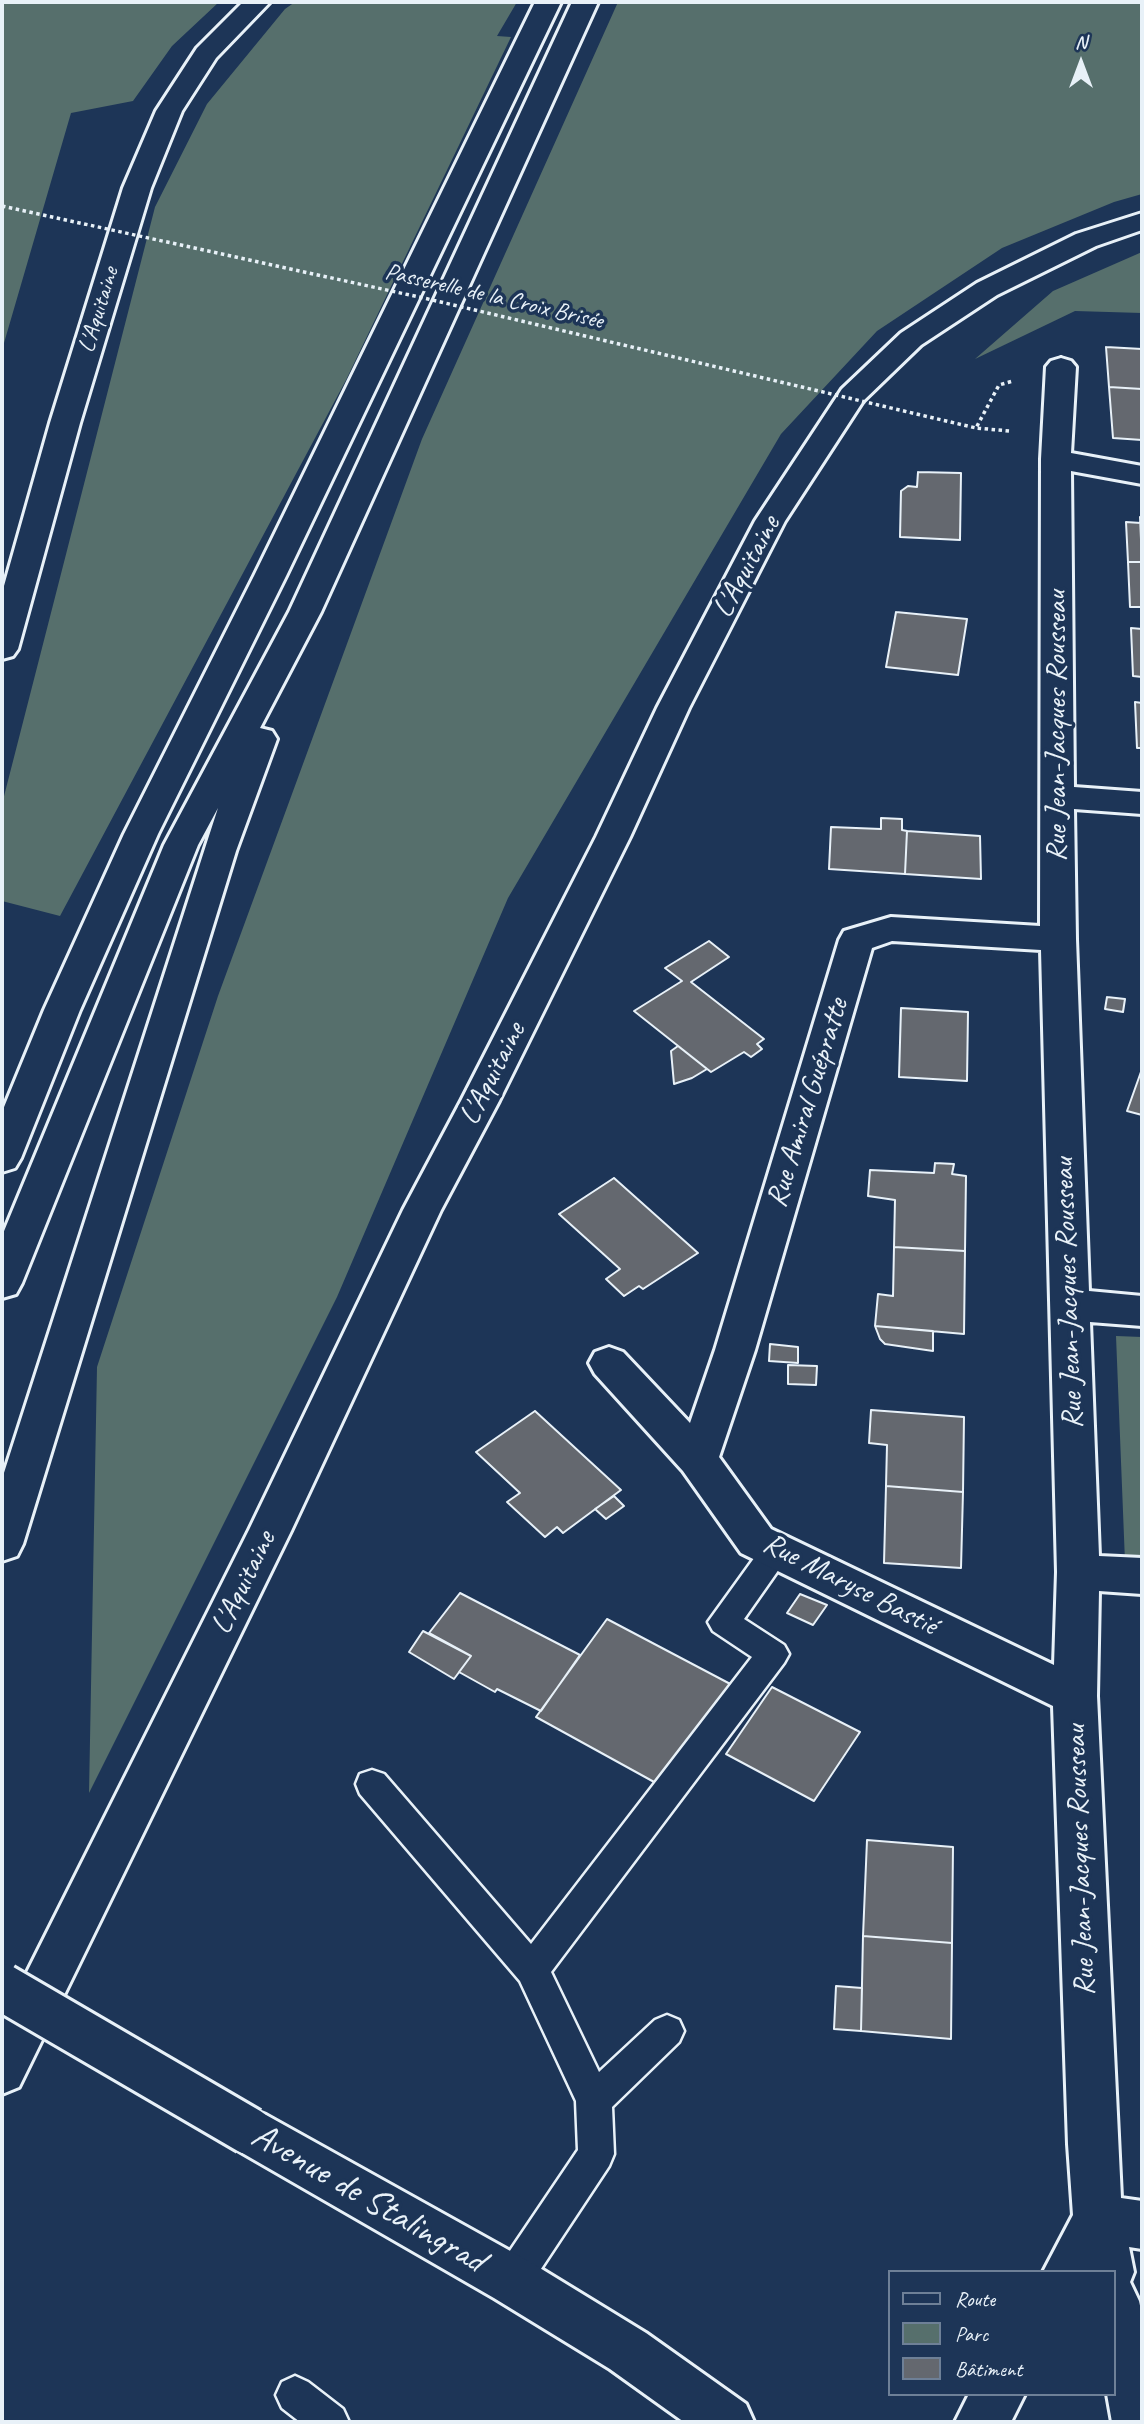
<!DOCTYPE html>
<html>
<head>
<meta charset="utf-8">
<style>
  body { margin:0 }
  #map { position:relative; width:1144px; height:2424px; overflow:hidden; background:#1d3557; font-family:Caveat,sans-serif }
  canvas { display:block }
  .frame { position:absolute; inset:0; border:4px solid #e8f1f8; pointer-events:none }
  .legend { position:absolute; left:888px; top:2270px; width:228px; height:126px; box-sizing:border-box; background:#1d3557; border:2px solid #6e8097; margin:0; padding:9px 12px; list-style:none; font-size:21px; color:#e8f1f8 }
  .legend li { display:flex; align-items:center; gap:14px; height:35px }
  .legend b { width:35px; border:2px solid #6e8097 }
  .north { position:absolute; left:1046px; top:28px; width:70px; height:70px; -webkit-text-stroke:5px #1d3557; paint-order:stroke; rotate:0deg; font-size:19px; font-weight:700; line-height:28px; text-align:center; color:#e8f1f8 }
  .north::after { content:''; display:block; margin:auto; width:24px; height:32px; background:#e8f1f8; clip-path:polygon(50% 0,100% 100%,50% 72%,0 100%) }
</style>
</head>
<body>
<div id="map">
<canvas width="1144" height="2424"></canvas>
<div class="frame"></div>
<ul class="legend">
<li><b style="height:9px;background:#1d3557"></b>Route</li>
<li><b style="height:19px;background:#566f6c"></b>Parc</li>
<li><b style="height:19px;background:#64686f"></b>Bâtiment</li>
</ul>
<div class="north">N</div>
</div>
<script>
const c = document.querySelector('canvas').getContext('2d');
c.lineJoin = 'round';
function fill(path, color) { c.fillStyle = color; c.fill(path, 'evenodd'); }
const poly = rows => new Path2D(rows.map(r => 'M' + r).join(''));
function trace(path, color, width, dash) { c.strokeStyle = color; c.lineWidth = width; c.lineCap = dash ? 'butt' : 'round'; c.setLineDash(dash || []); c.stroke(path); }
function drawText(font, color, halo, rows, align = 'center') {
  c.font = font + ' Caveat,sans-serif'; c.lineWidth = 7; c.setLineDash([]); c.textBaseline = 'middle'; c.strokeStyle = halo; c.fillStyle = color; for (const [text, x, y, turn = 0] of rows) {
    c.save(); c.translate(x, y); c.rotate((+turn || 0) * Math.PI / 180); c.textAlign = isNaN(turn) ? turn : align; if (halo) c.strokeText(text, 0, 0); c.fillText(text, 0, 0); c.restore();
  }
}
const green = poly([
  [2,2,219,2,172,46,133,101,71,113,4,343,2,340],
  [295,2,517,2,497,36,511,37,346,380,60,916,2,901,2,804,155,207,207,104,285,9],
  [618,2,1142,2,1142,194,1114,202,1002,248,877,331,781,434,508,898,337,1297,89,1793,97,1367,218,996,422,439],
  [1142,252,1142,313,1075,311,975,359,1053,291],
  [1116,1336,1142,1337,1142,1563,1125,1562]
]);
const building = poly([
  [1106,347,1142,349,1142,389,1109,387,1106,347],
  [1109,387,1142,389,1142,440,1113,438,1109,387],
  [918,472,961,473,960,540,900,537,901,491,908,486,917,487,918,472],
  [1140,517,1142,562,1128,562,1126,522,1141,523,1140,517],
  [1128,562,1142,562,1142,607,1130,607,1128,562],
  [896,612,967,619,958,675,886,667,896,612],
  [1131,628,1142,629,1142,677,1133,676,1131,628],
  [1135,702,1142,703,1142,748,1137,748,1135,702],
  [881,818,902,819,902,830,907,831,905,874,829,869,831,827,881,829,881,818],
  [907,831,980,836,981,879,905,874,907,831],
  [709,941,729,957,691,982,764,1039,757,1044,762,1049,751,1057,744,1052,711,1072,634,1011,682,981,665,968,709,941],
  [1107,997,1125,999,1123,1012,1105,1009,1107,997],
  [901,1008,968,1012,967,1081,899,1077,901,1008],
  [678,1046,707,1069,692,1078,674,1084,671,1051,678,1046],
  [1142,1069,1142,1115,1127,1111,1142,1069],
  [935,1163,954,1164,952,1174,966,1176,965,1251,894,1247,895,1200,868,1196,870,1170,934,1173,935,1163],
  [614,1178,698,1253,643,1289,639,1286,624,1296,606,1279,620,1269,559,1214,614,1178],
  [894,1247,965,1251,964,1334,875,1326,878,1294,893,1296,894,1247],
  [875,1326,933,1331,933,1351,885,1344,880,1339,875,1326],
  [770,1344,798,1347,798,1363,769,1361,770,1344],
  [788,1365,817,1366,816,1385,788,1384,788,1365],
  [871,1410,964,1417,963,1492,886,1486,887,1445,869,1443,871,1410],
  [535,1411,621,1490,563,1533,557,1527,545,1537,507,1502,520,1493,476,1452,535,1411],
  [886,1486,963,1492,961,1568,884,1563,886,1486],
  [614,1496,624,1506,606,1519,595,1509,614,1496],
  [460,1593,580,1655,541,1711,497,1689,495,1692,459,1672,471,1656,429,1633,460,1593],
  [800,1594,827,1605,813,1625,787,1613,800,1594],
  [607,1619,736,1687,665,1788,536,1717,607,1619],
  [423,1631,471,1656,454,1679,409,1652,423,1631],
  [772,1687,860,1732,814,1801,726,1754,772,1687],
  [867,1840,953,1847,952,1943,863,1936,867,1840],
  [863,1936,952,1943,951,2039,861,2031,863,1936],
  [836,1986,862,1988,861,2031,834,2029,836,1986]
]);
const path = poly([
  [1009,431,976,428,999,385,1013,381]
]);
const lane = poly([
  [776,1539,787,1543,791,1552,744,1619,784,1645,789,1654,784,1663,551,1972,599,2072,655,2020,667,2015,679,2020,684,2031,679,2042,612,2107,614,2154,609,2166,525,2293,512,2298,499,2293,494,2280,499,2267,578,2150,576,2101,520,1981,360,1794,356,1784,360,1774,372,1770,384,1774,531,1944,752,1657,713,1631,708,1622,765,1543,776,1539],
  [295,2376,308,2382,343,2409,349,2422,300,2422,282,2408,276,2395,282,2382,295,2376]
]);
const street = poly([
  [1061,358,1071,361,1076,367,1071,453,1142,466,1142,484,1071,471,1074,787,1142,792,1142,814,1074,809,1076,939,1089,1291,1142,1296,1142,1326,1090,1322,1099,1556,1142,1558,1142,1594,1099,1591,1097,1696,1121,2198,1142,2201,1142,2249,1129,2247,1134,2272,1130,2282,1139,2301,1142,2315,1142,2422,1112,2422,1107,2394,1114,2394,1114,2272,1043,2272,1073,2215,1068,2144,1053,1706,741,1553,683,1471,595,1374,589,1363,595,1352,609,1347,623,1352,690,1423,715,1350,839,940,844,931,891,917,1040,926,1041,459,1046,367,1051,361,1061,358],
  [892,941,1041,950,1057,1572,1054,1665,771,1529,719,1457,755,1350,872,948,892,941],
  [969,2394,1025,2394,1011,2422,955,2422,969,2394]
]);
const secondary = poly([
  [249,2108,266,2115,530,2262,646,2333,746,2404,754,2422,684,2422,610,2369,494,2298,232,2147,225,2131,232,2115,249,2108]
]);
const highway = poly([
  [243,2,270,2,216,58,182,111,151,188,80,423,18,649,13,656,2,659,2,593,50,423,123,188,156,111,197,48,243,2],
  [535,2,561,2,286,576,158,834,80,1010,21,1158,15,1168,2,1172,2,1112,44,1010,124,834,254,576,535,2],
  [572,2,598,2,321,612,260,728,272,731,277,739,236,851,23,1544,17,1556,2,1561,2,1479,218,808,198,845,22,1283,16,1294,2,1298,2,1236,164,845,289,612,572,2],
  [1142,213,1142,230,1096,246,997,295,921,345,863,401,785,521,689,708,630,837,499,1101,441,1210,291,1531,19,2087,2,2094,2,2022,249,1530,403,1210,461,1101,596,837,657,708,755,521,842,389,901,333,977,283,1076,234,1142,213]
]);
const pathBridge = poly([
  [2,206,428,299,976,428]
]);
const secondaryBridge = poly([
  [2,1987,249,2131]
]);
const farStreetnames = [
  ["Passerelle de la Croix Brisée",494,297,13],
  ["L'Aquitaine",99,310,-73]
];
const streetNames = [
  ["L'Aquitaine",747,567,-62],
  ["Rue Jean-Jacques Rousseau",1057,726,-90],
  ["L'Aquitaine",493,1074,-63],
  ["Rue Amiral Guépratte",808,1103,-73],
  ["Rue Jean-Jacques Rousseau",1069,1293,-92],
  ["L'Aquitaine",244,1583,-64],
  ["Rue Maryse Bastié",850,1585,27],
  ["Rue Jean-Jacques Rousseau",1081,1860,-92]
];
const nearStreetnames = [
  ["Avenue de Stalingrad",368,2199,30]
];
fill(green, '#566f6c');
fill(building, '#64686f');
trace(building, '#e8f1f8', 2);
trace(lane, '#e8f1f8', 5);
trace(street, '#e8f1f8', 6);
trace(secondary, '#e8f1f8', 6);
trace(highway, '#e8f1f8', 6);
trace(path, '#e8f1f8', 3.5, [3.5, 3.5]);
fill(lane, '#1d3557');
fill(street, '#1d3557');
fill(secondary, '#1d3557');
fill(highway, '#1d3557');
trace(secondaryBridge, '#e8f1f8', 52, []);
trace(pathBridge, '#e8f1f8', 3.5, [3.5, 3.5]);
trace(secondaryBridge, '#1d3557', 46);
drawText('24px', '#e8f1f8', '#1d3557', farStreetnames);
drawText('30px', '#e8f1f8', '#1d3557', streetNames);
drawText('37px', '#e8f1f8', '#1d3557', nearStreetnames);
</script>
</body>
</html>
